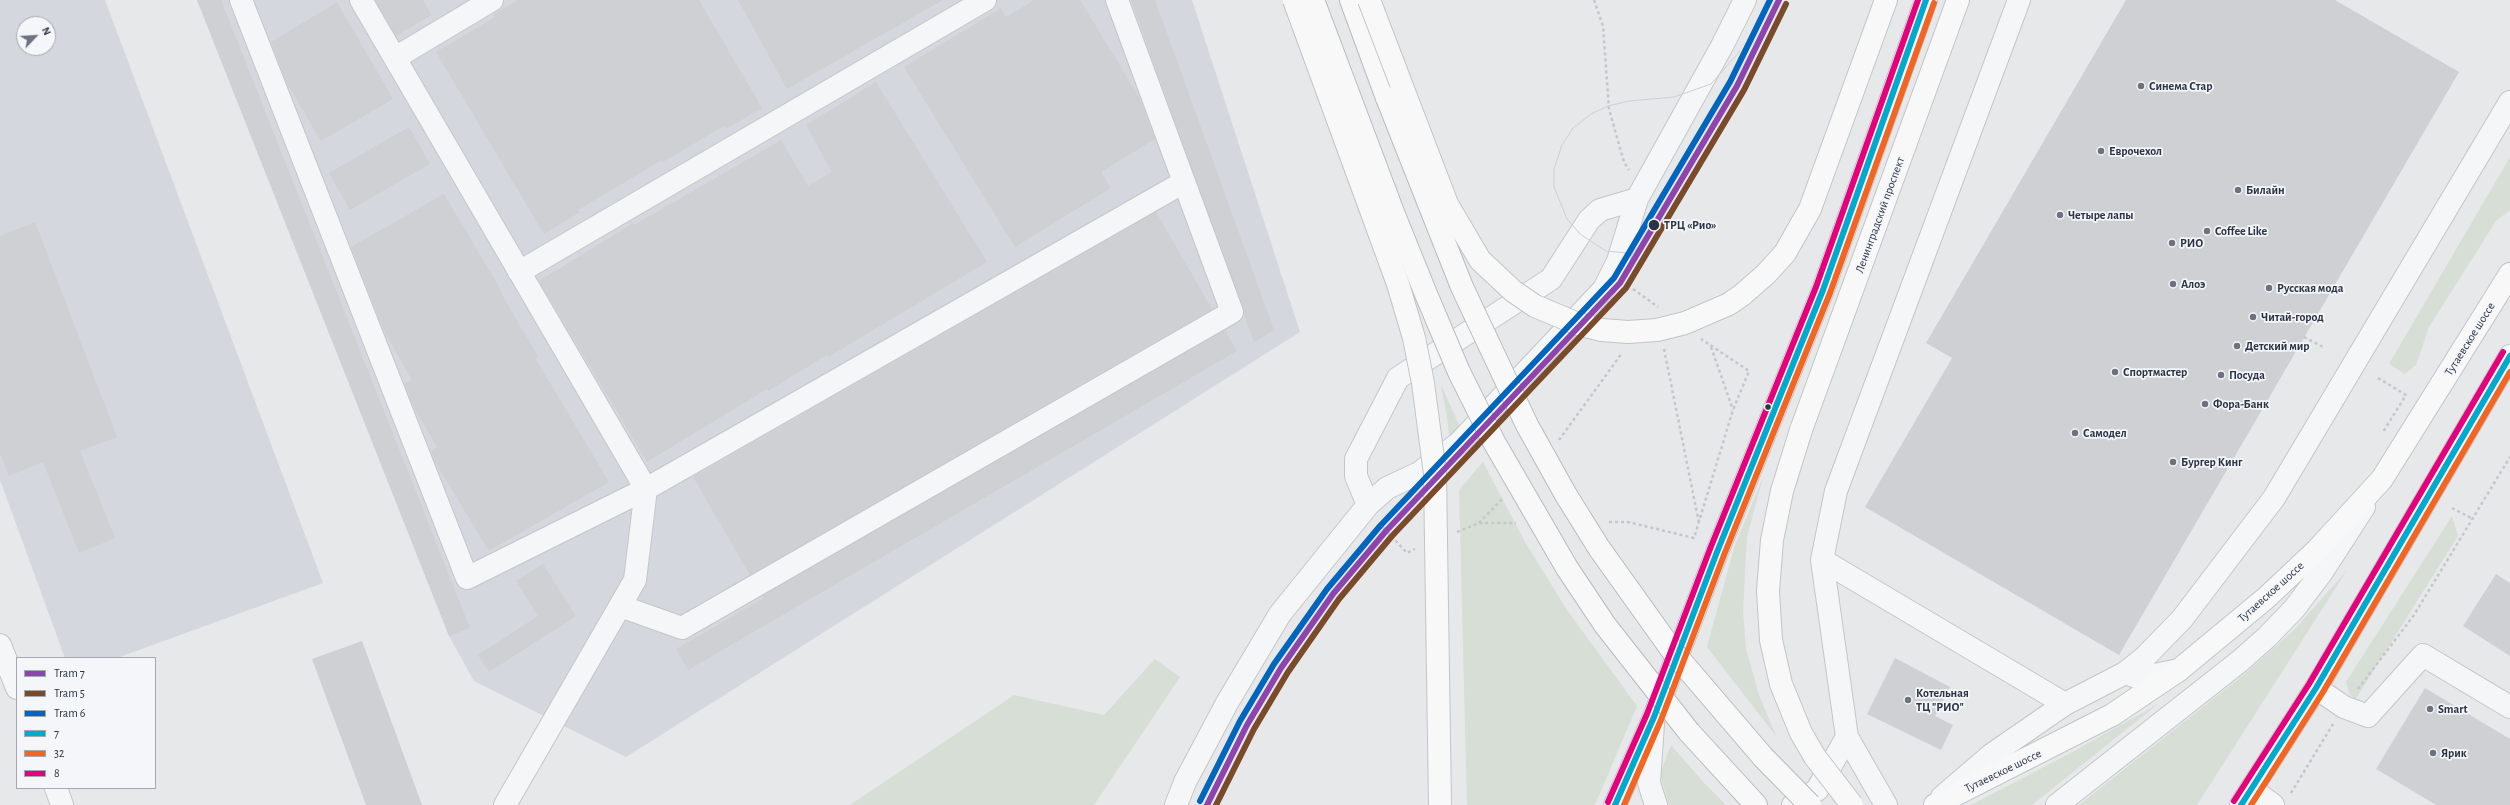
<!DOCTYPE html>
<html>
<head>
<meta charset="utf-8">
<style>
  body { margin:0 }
  #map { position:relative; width:2510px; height:805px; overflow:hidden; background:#e6e8ea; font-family:"Alegreya Sans",sans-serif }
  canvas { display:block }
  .legend { position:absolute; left:16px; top:657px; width:140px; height:132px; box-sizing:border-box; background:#f4f6f9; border:1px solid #a4a8b1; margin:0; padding:5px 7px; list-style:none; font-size:12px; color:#2b3445 }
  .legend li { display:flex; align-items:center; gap:8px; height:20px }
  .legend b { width:20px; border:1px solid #a4a8b1 }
  .north { position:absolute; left:16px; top:16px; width:40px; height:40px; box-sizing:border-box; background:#f4f6f9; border:1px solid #a4a8b1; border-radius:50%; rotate:65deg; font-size:11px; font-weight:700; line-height:16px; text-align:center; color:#2b3445 }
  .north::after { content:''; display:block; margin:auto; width:14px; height:18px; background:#6c737f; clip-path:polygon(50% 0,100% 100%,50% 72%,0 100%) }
</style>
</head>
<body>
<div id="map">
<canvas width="2510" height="805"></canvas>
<ul class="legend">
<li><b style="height:5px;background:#8e44ad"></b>Tram 7</li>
<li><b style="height:5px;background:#7a4b2a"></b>Tram 5</li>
<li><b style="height:5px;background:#0065bd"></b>Tram 6</li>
<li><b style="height:5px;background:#00a9ce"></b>7</li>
<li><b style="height:5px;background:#f26522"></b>32</li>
<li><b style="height:5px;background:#e5007d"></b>8</li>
</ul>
<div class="north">N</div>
</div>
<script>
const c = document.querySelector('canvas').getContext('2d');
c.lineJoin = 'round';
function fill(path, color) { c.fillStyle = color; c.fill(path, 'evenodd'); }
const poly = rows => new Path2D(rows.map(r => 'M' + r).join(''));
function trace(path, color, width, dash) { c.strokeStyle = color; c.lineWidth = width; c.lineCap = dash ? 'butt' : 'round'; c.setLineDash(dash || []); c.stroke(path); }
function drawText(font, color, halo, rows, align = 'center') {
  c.font = font + ' "Alegreya Sans",sans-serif'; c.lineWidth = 3.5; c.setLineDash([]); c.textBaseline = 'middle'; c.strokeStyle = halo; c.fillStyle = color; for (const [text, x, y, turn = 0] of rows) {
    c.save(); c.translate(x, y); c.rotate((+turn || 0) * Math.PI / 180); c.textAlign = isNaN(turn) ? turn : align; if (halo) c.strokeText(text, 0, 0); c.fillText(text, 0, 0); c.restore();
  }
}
const built = poly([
  [0,0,105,0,323,583,117,658,65,658,0,480],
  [24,24,48,24,48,48,24,48],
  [197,0,1192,0,1300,332,626,757,474,681,449,636]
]);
const green = poly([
  [2510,157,2510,210,2496,221,2429,327,2416,365,2405,374,2389,364],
  [1441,385,1466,440,1451,454,1447,417],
  [1483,462,1525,542,1567,610,1637,706,1595,805,1467,805,1459,490],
  [1763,477,1747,537,1743,611,1746,649,1759,695,1776,736,1707,647,1734,548],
  [2452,516,2458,536,2355,700,2349,693,2346,682],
  [2347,570,2197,805,2079,805,2246,673,2295,629],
  [1155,659,1180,677,1094,805,850,805,1014,695,1104,715],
  [2158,704,2032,805,1971,805,2069,754],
  [1671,745,1706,785,1726,805,1669,805,1660,774]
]);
const building = poly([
  [197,0,221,0,470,628,449,636],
  [375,0,423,0,432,15,396,36],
  [518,0,699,0,762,108,726,129,724,126,663,162,662,160,578,210,580,212,544,234,436,52,495,17,493,15],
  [738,0,943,0,787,89],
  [1034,0,1080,0,1139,97,1155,139,1101,172,1111,188,1015,247,904,67,1001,8,1006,17],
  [1131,0,1155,0,1274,330,1254,342],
  [2126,0,2335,0,2459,72,2119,655,1865,507,1952,358,1926,343],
  [337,2,393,99,321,141,286,82,271,42],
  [876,82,987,262,828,357,827,355,768,391,767,389,647,462,539,281,633,223,634,225,781,140,808,186,832,172,806,125],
  [409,127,430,164,350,210,329,173],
  [444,194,502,292,501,293,538,357,535,358,609,482,489,551,435,462,431,451,437,447,414,408,404,384,412,380,385,333,351,247],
  [1156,212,1212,309,750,575,693,477],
  [35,222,117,437,80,451,115,538,79,553,43,462,9,476,0,453,0,236],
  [1225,330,1237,351,688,670,676,649,764,598,762,596],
  [543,564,576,616,489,672,478,655,538,616,516,581],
  [2496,574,2510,583,2510,656,2463,626],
  [362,641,422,805,366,805,312,659],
  [1895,658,1950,687,1935,716,1953,725,1941,750,1867,714],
  [2425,688,2510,739,2510,805,2436,805,2376,769]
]);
const path = poly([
  [1594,0,1603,26,1609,109,1624,162,1629,170],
  [1633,289,1658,307],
  [2304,337,2325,348],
  [1711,347,1733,410],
  [1664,349,1699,523],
  [2378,378,2406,395,2383,432],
  [1559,440,1622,353],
  [2452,508,2471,518],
  [1609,522,1628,522,1694,538,1733,410,1749,371,1701,339],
  [1379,523,1407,553,1415,549],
  [1479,523,1503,498],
  [1457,532,1479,523,1516,523],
  [2358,689,2414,615,2510,457],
  [2291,793,2333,724]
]);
const minor = poly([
  [241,0,467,578,646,489,1184,182],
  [361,0,646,489,635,580,505,805],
  [395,58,492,0],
  [519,272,985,0],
  [1368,505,1387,488,1419,473,1459,443,1604,289,1618,261,1637,199],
  [1822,560,2065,704,2125,673,2144,658,2182,619,2274,498,2510,102],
  [620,606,682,628,1232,312,1117,0],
  [0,645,17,688],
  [2125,673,2139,678,2179,670],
  [2316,688,2344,707,2368,716,2423,655,2510,707],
  [1653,724,1649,783,1656,805],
  [56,788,62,805],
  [2251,789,2273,805],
  [1942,797,1991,755,2065,704],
  [1176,805,1185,782,1227,703,1280,614,1368,505,1356,476,1356,459,1398,378,1551,279,1589,220,1600,210,1637,199,1722,46,1745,0],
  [1793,805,1817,790,1847,737],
  [1886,805,1847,737,1822,560,1836,491,2019,0],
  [2057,805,2240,661,2267,637,2294,609,2322,572,2364,507]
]);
const major = poly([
  [1742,295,1766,274,1785,253,1810,209,1886,0],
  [1801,430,1958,0],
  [1615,805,1654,717,1717,552,1823,290,1926,0],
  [1935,805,2112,715,2179,670,2266,598,2317,550,2382,479,2510,274],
  [2241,805,2316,688,2510,356]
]);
const highway = poly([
  [1351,0,1387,98],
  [1689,732,1756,805]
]);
const tram = poly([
  [1646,241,1635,250,1627,253,1606,251,1580,234,1567,219,1554,187,1554,169,1562,145,1573,128,1591,114,1608,106,1629,101,1674,97,1711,84,1740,51]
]);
const majorBridge = poly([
  [1294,0,1398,284,1414,338,1423,383,1435,474,1440,805],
  [1369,0,1447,204,1480,260,1513,291,1535,306,1578,324,1602,330,1628,332,1657,330,1685,323,1729,304,1742,295],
  [1801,430,1782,491,1772,540,1768,591,1771,640,1781,684,1801,733,1815,757,1852,805]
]);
const highwayBridge = poly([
  [1313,0,1394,215,1426,294,1459,372,1494,442,1567,568,1605,625,1689,732],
  [1387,98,1462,287,1527,425,1566,495,1599,548,1674,653,1763,757,1810,805]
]);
const bus1 = poly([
  [1615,805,1654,717,1717,552,1823,290,1926,0],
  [2241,805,2316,688,2510,356]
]);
const bus2 = poly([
  [1624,805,1661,720,1724,555,1830,293,1934,3],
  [2251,805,2323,692,2510,372]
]);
const bus3 = poly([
  [2234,801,2309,684,2503,352],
  [1608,802,1647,714,1710,549,1816,287,1918,0]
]);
const tram1 = poly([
  [1207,805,1247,725,1281,668,1333,594,1386,531,1620,283,1737,86,1779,0]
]);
const tram2 = poly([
  [1216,805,1254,729,1288,672,1339,599,1392,536,1626,288,1744,90,1786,4]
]);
const tram3 = poly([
  [1200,801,1240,721,1274,664,1327,589,1380,526,1614,278,1730,82,1770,0]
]);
const markers = [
  [2141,86,4,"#6c737f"],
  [2101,151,4,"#6c737f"],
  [2238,190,4,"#6c737f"],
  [2060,215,4,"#6c737f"],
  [1654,225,6,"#2b3445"],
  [2207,231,4,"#6c737f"],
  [2172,243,4,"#6c737f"],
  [2173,284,4,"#6c737f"],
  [2269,288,4,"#6c737f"],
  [2253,317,4,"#6c737f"],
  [2237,346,4,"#6c737f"],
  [2115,372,4,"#6c737f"],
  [2221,375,4,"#6c737f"],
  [2205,404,4,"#6c737f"],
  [1768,407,3.5,"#2b3445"],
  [2075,433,4,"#6c737f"],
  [2173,462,4,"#6c737f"],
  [1908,700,4,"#6c737f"],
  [2430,709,4,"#6c737f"],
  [2433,753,4,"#6c737f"]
];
const poiNames = [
  ["Синема Стар",2149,86],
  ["Еврочехол",2109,151],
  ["Билайн",2246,190],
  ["Четыре лапы",2068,215],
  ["Coffee Like",2215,231],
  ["РИО",2180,243],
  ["Алоэ",2181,284],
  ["Русская мода",2277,288],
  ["Читай-город",2261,317],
  ["Детский мир",2245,346],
  ["Спортмастер",2123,372],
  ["Посуда",2229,375],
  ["Фора-Банк",2213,404],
  ["Самодел",2083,433],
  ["Бургер Кинг",2181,462],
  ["Котельная",1916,693],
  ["ТЦ \"РИО\"",1916,707],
  ["Smart",2438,709],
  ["Ярик",2441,753]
];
const streetNames = [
  ["Ленинградский проспект",1880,215,-70],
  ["Тутаевское шоссе",2470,339,-58],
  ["Тутаевское шоссе",2271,592,-42],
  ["Тутаевское шоссе",2003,771,-26]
];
const stopNames = [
  ["ТРЦ «Рио»",1664,225]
];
fill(built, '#d4d7dd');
fill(green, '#d6ded6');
fill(building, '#ced0d3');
trace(minor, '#c4c6c8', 24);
trace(major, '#c2c5c8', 24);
trace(highway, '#b8bbbf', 24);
trace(path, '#c5c6ca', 2.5, [3, 3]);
trace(minor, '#f5f6f7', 22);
trace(major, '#f8f8f8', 22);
trace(highway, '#f8f8f8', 22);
trace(tram, '#cecfd2', 1);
trace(majorBridge, '#c2c5c8', 24, []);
trace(highwayBridge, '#b8bbbf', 24, []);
trace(majorBridge, '#f8f8f8', 22);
trace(highwayBridge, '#f8f8f8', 22);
trace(bus1, '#00a9ce', 6);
trace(bus2, '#f26522', 6);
trace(bus3, '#e5007d', 6);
trace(tram1, '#8e44ad', 6);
trace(tram2, '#7a4b2a', 6);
trace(tram3, '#0065bd', 6);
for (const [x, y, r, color] of markers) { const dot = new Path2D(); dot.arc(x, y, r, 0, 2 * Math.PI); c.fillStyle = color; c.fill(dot); trace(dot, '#f4f6f9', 1.5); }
drawText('bold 12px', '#2b3445', '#f4f6f9', poiNames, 'left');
drawText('12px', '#2b3445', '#f4f6f9', streetNames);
drawText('bold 12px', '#2b3445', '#f4f6f9', stopNames, 'left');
</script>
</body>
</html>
